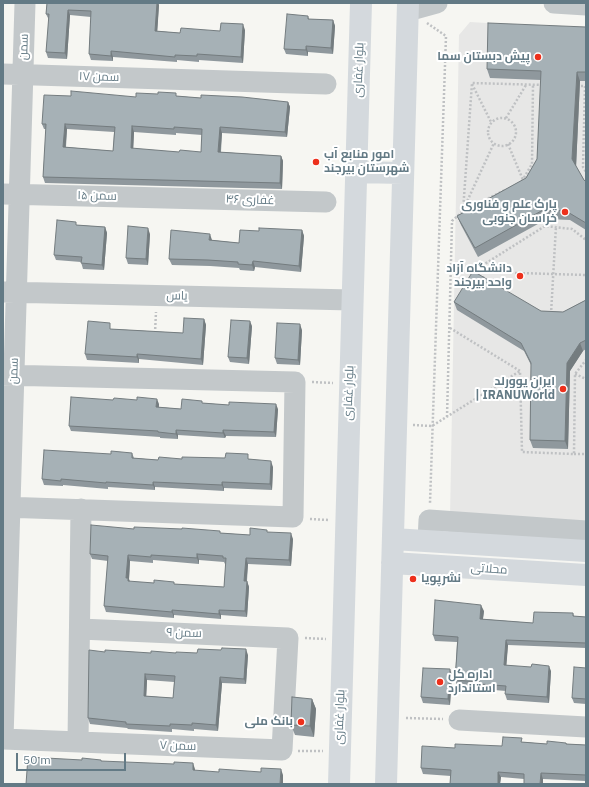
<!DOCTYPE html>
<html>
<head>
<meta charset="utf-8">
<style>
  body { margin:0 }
  #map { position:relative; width:589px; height:787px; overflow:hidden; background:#f6f6f2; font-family:"IBM Plex Sans",sans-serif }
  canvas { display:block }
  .frame { position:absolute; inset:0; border:4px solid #637a85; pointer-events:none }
  .scale { position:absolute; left:16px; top:753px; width:110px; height:18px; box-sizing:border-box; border:2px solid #637a85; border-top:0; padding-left:5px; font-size:12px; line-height:14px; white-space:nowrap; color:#637a85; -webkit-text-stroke:3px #fff; paint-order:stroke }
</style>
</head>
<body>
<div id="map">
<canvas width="589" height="787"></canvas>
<div class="frame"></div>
<div class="scale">50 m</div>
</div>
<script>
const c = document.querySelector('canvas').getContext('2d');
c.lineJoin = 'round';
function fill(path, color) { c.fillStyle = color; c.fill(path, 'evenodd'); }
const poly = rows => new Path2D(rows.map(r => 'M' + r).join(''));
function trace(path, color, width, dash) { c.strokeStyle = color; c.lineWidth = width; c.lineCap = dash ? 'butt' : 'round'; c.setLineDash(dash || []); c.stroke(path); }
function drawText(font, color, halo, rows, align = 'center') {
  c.font = font + ' "IBM Plex Sans",Cairo,sans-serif'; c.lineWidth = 4; c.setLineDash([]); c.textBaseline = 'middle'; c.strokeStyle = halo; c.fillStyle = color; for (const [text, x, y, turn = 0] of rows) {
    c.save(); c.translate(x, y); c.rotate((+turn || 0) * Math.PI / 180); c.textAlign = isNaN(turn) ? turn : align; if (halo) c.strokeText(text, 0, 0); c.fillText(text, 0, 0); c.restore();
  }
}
const built = poly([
  [470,22,586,29,586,524,450,517,459,35]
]);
const path = poly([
  [427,23,446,36,430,503],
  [472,84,491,122],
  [577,86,586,86],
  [585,86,583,167,586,172],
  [506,118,526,85],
  '488 132a14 14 0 1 1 28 0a14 14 0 1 1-28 0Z',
  [508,144,523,180],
  [522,181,532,164,533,85],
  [464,208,494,143],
  [463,211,505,190],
  [451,271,586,275],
  [483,278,483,265,545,226,572,229,586,240],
  [551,314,556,226],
  [450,328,520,371,522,452,574,454,575,374,586,360],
  [155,333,156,312],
  [575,374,586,379],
  [312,382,333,383],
  [447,417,452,221,463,211,472,83,544,85],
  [413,425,432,426,520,371],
  [574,454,586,454],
  [310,519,329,520],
  [305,638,326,639],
  [406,718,443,719],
  [298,751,323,751]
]);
const minor = poly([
  [554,3,586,5],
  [408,11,437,3],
  [3,74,326,84],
  [3,194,326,202],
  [4,292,352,300],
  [3,375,295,382,293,517,3,507],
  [428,541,429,520,586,531],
  [459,720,586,727],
  [3,739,25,3],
  [3,739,282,750,288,638,80,629],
  [78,742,81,509]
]);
const major = poly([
  [355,172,403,173],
  [393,539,586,551],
  [392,563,586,575],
  [339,784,361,3],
  [386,784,408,3]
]);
const wall = poly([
  [47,3,158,3,159,5,157,31,180,33,245,30,243,63,199,60,199,62,177,60,177,62,113,57,113,61,91,60,89,54,91,17,70,15,67,59,48,58,46,52,49,20,46,14],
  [308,16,309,19,333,20,335,26,333,54,308,52,308,56,286,54,284,49],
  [586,27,586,81,580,81,576,166,584,180,586,182,586,230,570,220,547,219,478,257,461,225,457,216,526,178,537,159,541,80,490,78,487,69],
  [71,96,136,97,177,96,201,98,288,102,290,107,287,137,222,133,221,152,281,156,283,161,282,189,45,183,43,177,46,129,44,129,42,124],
  [67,129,114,132,113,151,66,147],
  [134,132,176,135,176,133,202,135,201,152,179,152,133,149],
  [77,225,105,227,107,233,104,270,83,269,81,262,56,260,54,255],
  [302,230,304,236,301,272,255,267,254,271,240,270,239,268,210,266,172,265,169,259,212,240,239,243,259,231],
  [150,234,148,265,128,264,126,258],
  [586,300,586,349,583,351,570,371,568,449,533,448,530,440,531,365,524,351,457,310,454,302,541,311,563,312],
  [204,319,206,325,203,365,139,359,139,363,87,360,85,354,112,329,183,333],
  [252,326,249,364,230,362,228,357],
  [302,330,300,365,277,364,275,358],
  [203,403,278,409,276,437,226,436,225,438,178,435,178,439,160,438,160,437,71,431,69,426,159,404,159,407,181,409],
  [132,453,134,458,158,460,250,459,273,467,272,490,224,488,224,491,155,487,155,490,108,487,108,489,63,485,63,486,44,485,42,479,111,454],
  [134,529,220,533,250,535,268,532,293,539,291,566,248,564,247,581,249,587,247,617,221,615,221,619,174,615,174,618,106,612,104,606,108,561,92,559,90,554],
  [153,560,199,564,199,560,224,562,225,564,226,564,224,587,175,584,154,583,130,582,129,579,130,561,153,563],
  [484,611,483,619,533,623,573,613,574,616,586,617,586,648,508,645,506,665,551,671,549,703,507,700,505,694,506,691,482,689,481,687,457,685,455,680,457,642,435,641,433,635],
  [105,652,151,653,197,653,248,655,246,684,222,683,218,731,194,729,194,731,172,729,172,732,128,729,127,728,90,724,88,718],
  [147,680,174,682,173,698,146,696],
  [586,668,586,704,574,703,572,698],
  [452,675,450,705,423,703,421,697],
  [312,699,316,709,314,737,295,735,291,725],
  [523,742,547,744,566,743,567,744,586,745,586,781,543,779,524,779,501,777,500,784,450,784,451,776,423,774,421,768,455,748,502,746]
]);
const shadedWall = poly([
  [157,3,158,3,159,5,157,36,155,31],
  [68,10,70,15,67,59,65,53],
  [333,20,335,26,333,54,331,48],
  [243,24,245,30,243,63,241,57],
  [306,46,308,52,308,56,306,50],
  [111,51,113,57,113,61,111,56],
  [577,72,580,81,576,168,572,159],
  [288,102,290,107,287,137,285,132],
  [65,124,67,129,65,153,63,147],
  [132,126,134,132,133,154,131,148],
  [220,127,222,133,220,157,218,152],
  [281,156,283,161,282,189,280,183],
  [105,227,107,233,104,270,102,265],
  [148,228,150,234,148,265,146,259],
  [302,230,304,236,301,272,299,266],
  [210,234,212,240,211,246,209,240],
  [253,261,255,267,254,271,252,265],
  [204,319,206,325,203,365,201,359],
  [250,321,252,326,249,364,247,358],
  [300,324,302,330,300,365,298,360],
  [580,343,583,351,570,371,568,449,565,441,567,363],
  [137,354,139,359,139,363,137,357],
  [157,399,159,404,158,413,156,407],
  [276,404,278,409,276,437,274,432],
  [176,430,178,435,178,439,176,434],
  [223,430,226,436,225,438,223,433],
  [271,461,273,467,272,490,270,484],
  [153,482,155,487,155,490,153,485],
  [222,482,224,488,224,491,222,485],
  [291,533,293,539,291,566,289,560],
  [197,554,199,560,199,564,197,558],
  [128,555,130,561,129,579,130,583,130,587,126,578],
  [246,558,248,564,246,586,244,581],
  [247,581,249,587,247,617,245,611],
  [481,605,484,611,482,625,480,619],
  [172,610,174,615,174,618,172,612],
  [219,610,221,615,221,619,219,614],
  [506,640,508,645,506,671,504,665],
  [246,649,248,655,246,684,244,679],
  [549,666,551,671,549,703,547,697],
  [450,669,452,675,450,705,448,699],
  [145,674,147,680,146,702,144,696],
  [220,677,222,683,218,731,216,725],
  [312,699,316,709,314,737,310,726],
  [193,763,195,769,195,776,193,770],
  [281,769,283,775,283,784,280,784],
  [498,772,501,777,500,784,498,784],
  [541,773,543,779,543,784,540,784]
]);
const building = poly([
  [47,3,157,3,155,31,180,33,181,28,220,31,221,23,243,24,241,57,197,54,197,56,175,55,175,57,111,51,111,56,89,54,91,11,68,10,65,53,46,52,49,14,46,14,47,3],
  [287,14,308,16,308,19,333,20,331,48,306,46,306,50,284,49,287,14],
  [488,23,586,27,586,72,577,72,572,159,584,180,586,182,586,223,566,211,543,210,475,248,457,216,526,178,537,159,541,71,487,69,488,23],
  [71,91,136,97,136,93,158,94,158,92,176,93,176,96,201,98,201,95,242,97,288,102,285,132,220,127,218,152,281,156,280,183,43,177,46,124,42,124,44,95,71,96,71,91],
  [65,124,115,127,113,151,63,147,65,124],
  [132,126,174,129,174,127,202,129,201,152,180,150,179,152,131,148,132,126],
  [57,220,76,222,76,225,105,227,102,265,81,263,82,257,54,255,57,220],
  [128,226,148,228,146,259,126,258,128,226],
  [259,228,302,230,299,266,253,261,252,265,238,264,238,262,208,260,169,259,171,230,210,234,209,240,239,243,240,230,259,231,259,228],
  [473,271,541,311,563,312,586,300,586,340,580,343,567,363,565,441,530,440,531,363,521,343,454,302,473,271],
  [184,318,204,319,201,359,137,354,137,357,85,354,88,321,110,323,110,329,183,333,184,318],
  [231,320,250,321,247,358,228,357,231,320],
  [277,323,300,324,298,360,275,358,277,323],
  [71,397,113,400,114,398,137,400,137,397,157,399,156,407,181,409,182,399,202,401,202,403,229,405,229,402,276,404,274,432,223,430,223,433,176,430,176,434,158,432,158,431,69,426,71,397],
  [44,450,111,454,111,451,132,453,132,458,158,460,159,457,182,459,182,457,225,458,226,453,248,454,248,459,271,461,270,484,222,482,222,485,153,482,153,485,106,482,106,483,61,479,61,481,42,479,44,450],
  [91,525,134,529,134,527,182,529,182,528,220,531,220,533,250,535,250,528,267,530,267,532,291,533,289,560,246,558,244,581,247,581,245,611,219,610,219,614,172,610,172,612,104,606,108,556,90,554,91,525],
  [197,554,223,556,223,558,226,558,224,587,174,584,174,582,154,580,154,583,128,581,128,578,126,578,128,555,151,557,151,555,197,558,197,554],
  [435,600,481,605,480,619,533,623,534,612,573,613,573,616,586,617,586,643,506,640,504,665,531,667,532,664,549,666,547,697,505,694,506,686,480,684,480,682,455,680,458,637,433,635,435,600],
  [222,648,246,649,244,679,220,677,216,725,192,723,192,725,170,724,170,726,126,724,126,722,88,718,89,650,105,652,105,650,151,653,151,651,176,653,176,652,197,653,198,649,221,650,222,648],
  [145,674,175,676,173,698,144,696,145,674],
  [574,667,586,668,586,699,572,698,574,667],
  [423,668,450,669,448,699,421,697,423,668],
  [292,697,312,699,310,726,291,725,292,697],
  [503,737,522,738,521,742,547,744,547,741,566,743,566,744,586,745,586,775,541,773,540,784,524,784,524,774,498,772,498,784,450,784,451,770,421,768,422,746,455,748,455,744,502,746,503,737],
  [28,757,82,760,82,758,101,760,101,761,174,764,174,762,193,763,193,770,219,772,219,769,261,772,261,768,281,769,280,784,26,784,28,757]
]);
const markers = [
  [538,57,4,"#ed301c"],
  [316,162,4,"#ed301c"],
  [565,212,4,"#ed301c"],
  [520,276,4,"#ed301c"],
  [563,389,4,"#ed301c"],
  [413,579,4,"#ed301c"],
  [440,682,4,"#ed301c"],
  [301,722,4,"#ed301c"]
];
const streetNames = [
  ["سمن",24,47,-88],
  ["بلوار غفاری",359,70,-88],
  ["سمن ۱۷",99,77,2],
  ["سمن ۱۵",97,196,1],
  ["غفاری ۴۶",250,200,2],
  ["یاس",177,296,1],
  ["سمن",14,371,-88],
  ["بلوار غفاری",349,393,-88],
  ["محلاتی",489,569,4],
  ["سمن ۹",184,633,2],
  ["بلوار غفاری",340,717,-88],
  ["سمن ۷",178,746,2]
];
const poiNames = [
  ["پیش دبستان سما",530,57],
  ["امور منابع آب",324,155,"left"],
  ["شهرستان بیرجند",324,169,"left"],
  ["پارک علم و فناوری",557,205],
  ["خراسان جنوبی",557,219],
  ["دانشگاه آزاد",512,269],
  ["واحد بیرجند",512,283],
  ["ایران یوورلد",555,382],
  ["| IRANUWorld",555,396],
  ["نشرپویا",421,579,"left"],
  ["اداره کل",448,675,"left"],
  ["استاندارد",448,689,"left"],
  ["بانک ملی",293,722]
];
fill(built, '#e7e7e6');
trace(path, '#bfc1c3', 2.5, [2, 2]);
trace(minor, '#c3c8ca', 21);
trace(major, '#d4d9dd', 22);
fill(wall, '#8f989d');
fill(shadedWall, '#747c7f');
fill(building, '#a6b1b6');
trace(building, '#747c7f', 1);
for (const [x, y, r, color] of markers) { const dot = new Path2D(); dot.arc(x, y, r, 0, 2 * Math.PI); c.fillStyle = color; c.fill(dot); trace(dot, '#fff', 1.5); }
drawText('12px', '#637a85', '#fff', streetNames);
drawText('bold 12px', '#637a85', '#fff', poiNames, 'right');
</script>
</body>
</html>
